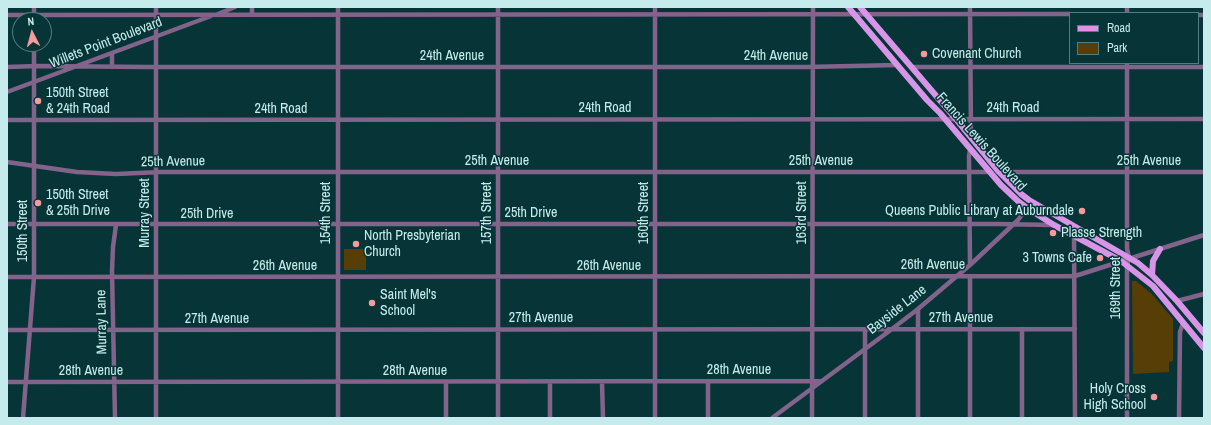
<!DOCTYPE html>
<html>
<head>
<meta charset="utf-8">
<style>
  body { margin:0 }
  #map { position:relative; width:1211px; height:425px; overflow:hidden; background:#073537; font-family:"Archivo Narrow",sans-serif }
  canvas { display:block }
  .frame { position:absolute; inset:0; border:8px solid #c5ebec; pointer-events:none }
  .legend { position:absolute; left:1069px; top:12px; width:130px; height:52px; box-sizing:border-box; background:#073537; border:1px solid #537e7f; margin:0; padding:5px 7px; list-style:none; font-size:12px; color:#c5ebec }
  .legend li { display:flex; align-items:center; gap:8px; height:20px }
  .legend b { width:20px; border:1px solid #537e7f }
  .north { position:absolute; left:12px; top:12px; width:40px; height:40px; box-sizing:border-box; background:#073537; border:1px solid #537e7f; border-radius:50%; rotate:354deg; font-size:11px; font-weight:700; line-height:16px; text-align:center; color:#c5ebec }
  .north::after { content:''; display:block; margin:auto; width:14px; height:18px; background:#f59b9c; clip-path:polygon(50% 0,100% 100%,50% 72%,0 100%) }
</style>
</head>
<body>
<div id="map">
<canvas width="1211" height="425"></canvas>
<div class="frame"></div>
<ul class="legend">
<li><b style="height:5px;background:#d795e7"></b>Road</li>
<li><b style="height:11px;background:#573d06"></b>Park</li>
</ul>
<div class="north">N</div>
</div>
<script>
const c = document.querySelector('canvas').getContext('2d');
c.lineJoin = 'round';
function fill(path, color) { c.fillStyle = color; c.fill(path, 'evenodd'); }
const poly = rows => new Path2D(rows.map(r => 'M' + r).join(''));
function trace(path, color, width, dash) { c.strokeStyle = color; c.lineWidth = width; c.lineCap = dash ? 'butt' : 'round'; c.setLineDash(dash || []); c.stroke(path); }
function drawText(font, color, halo, rows, align = 'center') {
  c.font = font + ' "Archivo Narrow",sans-serif'; c.lineWidth = 3; c.setLineDash([]); c.textBaseline = 'middle'; c.strokeStyle = halo; c.fillStyle = color; for (const [text, x, y, turn = 0] of rows) {
    c.save(); c.translate(x, y); c.rotate((+turn || 0) * Math.PI / 180); c.textAlign = isNaN(turn) ? turn : align; if (halo) c.strokeText(text, 0, 0); c.fillText(text, 0, 0); c.restore();
  }
}
const green = poly([
  [344,249,366,249,366,270,344,270],
  [1132,281,1136,281,1152,294,1173,319,1173,361,1169,362,1169,372,1133,374]
]);
const minor = poly([
  [34,7,34,20],
  [156,7,156,418],
  [252,7,252,15],
  [498,7,498,418],
  [655,7,655,418],
  [970,7,971,138],
  [1127,7,1127,13],
  [218,14,235,7],
  [7,15,1070,14],
  [1198,15,1204,15],
  [112,53,112,67],
  [1127,63,1127,248,1129,258,1127,266,1127,418],
  [7,67,38,66,148,67,806,67,898,65],
  [912,67,1204,67],
  [7,92,211,16],
  [7,120,1204,119],
  [7,162,77,172,116,174,161,172,988,172],
  [999,172,1204,172],
  [7,224,998,224,1053,225],
  [1074,236,1075,418],
  [970,265,969,156,970,150],
  [7,277,1075,276,1204,235],
  [1177,301,1204,294],
  [865,329,865,418],
  [1022,329,1022,418],
  [7,330,1075,329],
  [708,381,708,418],
  [7,382,822,381],
  [550,382,550,418],
  [602,382,603,418],
  [23,418,34,277,34,44],
  [115,418,112,271,113,247,116,225],
  [338,418,338,7],
  [446,418,446,382],
  [772,418,892,329,918,309,970,265,1018,220,1027,208],
  [812,418,813,7],
  [918,418,918,309],
  [970,418,970,276],
  [1179,418,1180,332,1183,323]
]);
const major = poly([
  [848,7,927,100,940,113,1001,185,1019,202,1027,208,1054,225,1121,261,1153,286,1204,348],
  [860,7,956,119,999,172,1021,194,1029,200,1138,263,1152,275,1177,301,1204,333],
  [1152,275,1153,261,1160,249]
]);
const markers = [
  [924,54,4,"#f59b9c"],
  [38,101,4,"#f59b9c"],
  [38,203,4,"#f59b9c"],
  [1082,211,4,"#f59b9c"],
  [1053,233,4,"#f59b9c"],
  [356,244,4,"#f59b9c"],
  [1100,258,4,"#f59b9c"],
  [372,303,4,"#f59b9c"],
  [1154,397,4,"#f59b9c"]
];
const streetNames = [
  ["Willets Point Boulevard",106,43,-21],
  ["24th Avenue",452,56],
  ["24th Avenue",776,56],
  ["24th Road",605,108],
  ["24th Road",1013,108],
  ["24th Road",281,109],
  ["Francis Lewis Boulevard",981,142,48],
  ["25th Avenue",497,161],
  ["25th Avenue",821,161],
  ["25th Avenue",1149,161],
  ["25th Avenue",173,162,-1],
  ["Murray Street",145,213,-90],
  ["154th Street",326,213,-90],
  ["157th Street",487,213,-90],
  ["25th Drive",531,213],
  ["160th Street",644,213,-90],
  ["163rd Street",802,213,-90],
  ["25th Drive",207,214],
  ["150th Street",23,231,-90],
  ["26th Avenue",933,265],
  ["26th Avenue",285,266],
  ["26th Avenue",609,266],
  ["169th Street",1116,288,-90],
  ["Bayside Lane",897,310,-38],
  ["27th Avenue",541,318],
  ["27th Avenue",961,318],
  ["27th Avenue",217,319],
  ["Murray Lane",102,322,-91],
  ["28th Avenue",739,370],
  ["28th Avenue",91,371],
  ["28th Avenue",415,371]
];
const poiNames = [
  ["Covenant Church",932,54],
  ["150th Street",46,93],
  ["& 24th Road",46,109],
  ["150th Street",46,195],
  ["& 25th Drive",46,211],
  ["Queens Public Library at Auburndale",1074,211,"right"],
  ["Plasse Strength",1061,233],
  ["North Presbyterian",364,236],
  ["Church",364,252],
  ["3 Towns Cafe",1092,258,"right"],
  ["Saint Mel's",380,295],
  ["School",380,311],
  ["Holy Cross",1146,389,"right"],
  ["High School",1146,405,"right"]
];
fill(green, '#573d06');
trace(minor, '#82638a', 4.5);
trace(major, '#d795e7', 6);
for (const [x, y, r, color] of markers) { const dot = new Path2D(); dot.arc(x, y, r, 0, 2 * Math.PI); c.fillStyle = color; c.fill(dot); trace(dot, '#073537', 1.5); }
drawText('14px', '#c5ebec', '#073537', streetNames);
drawText('14px', '#c5ebec', '#073537', poiNames, 'left');
</script>
</body>
</html>
